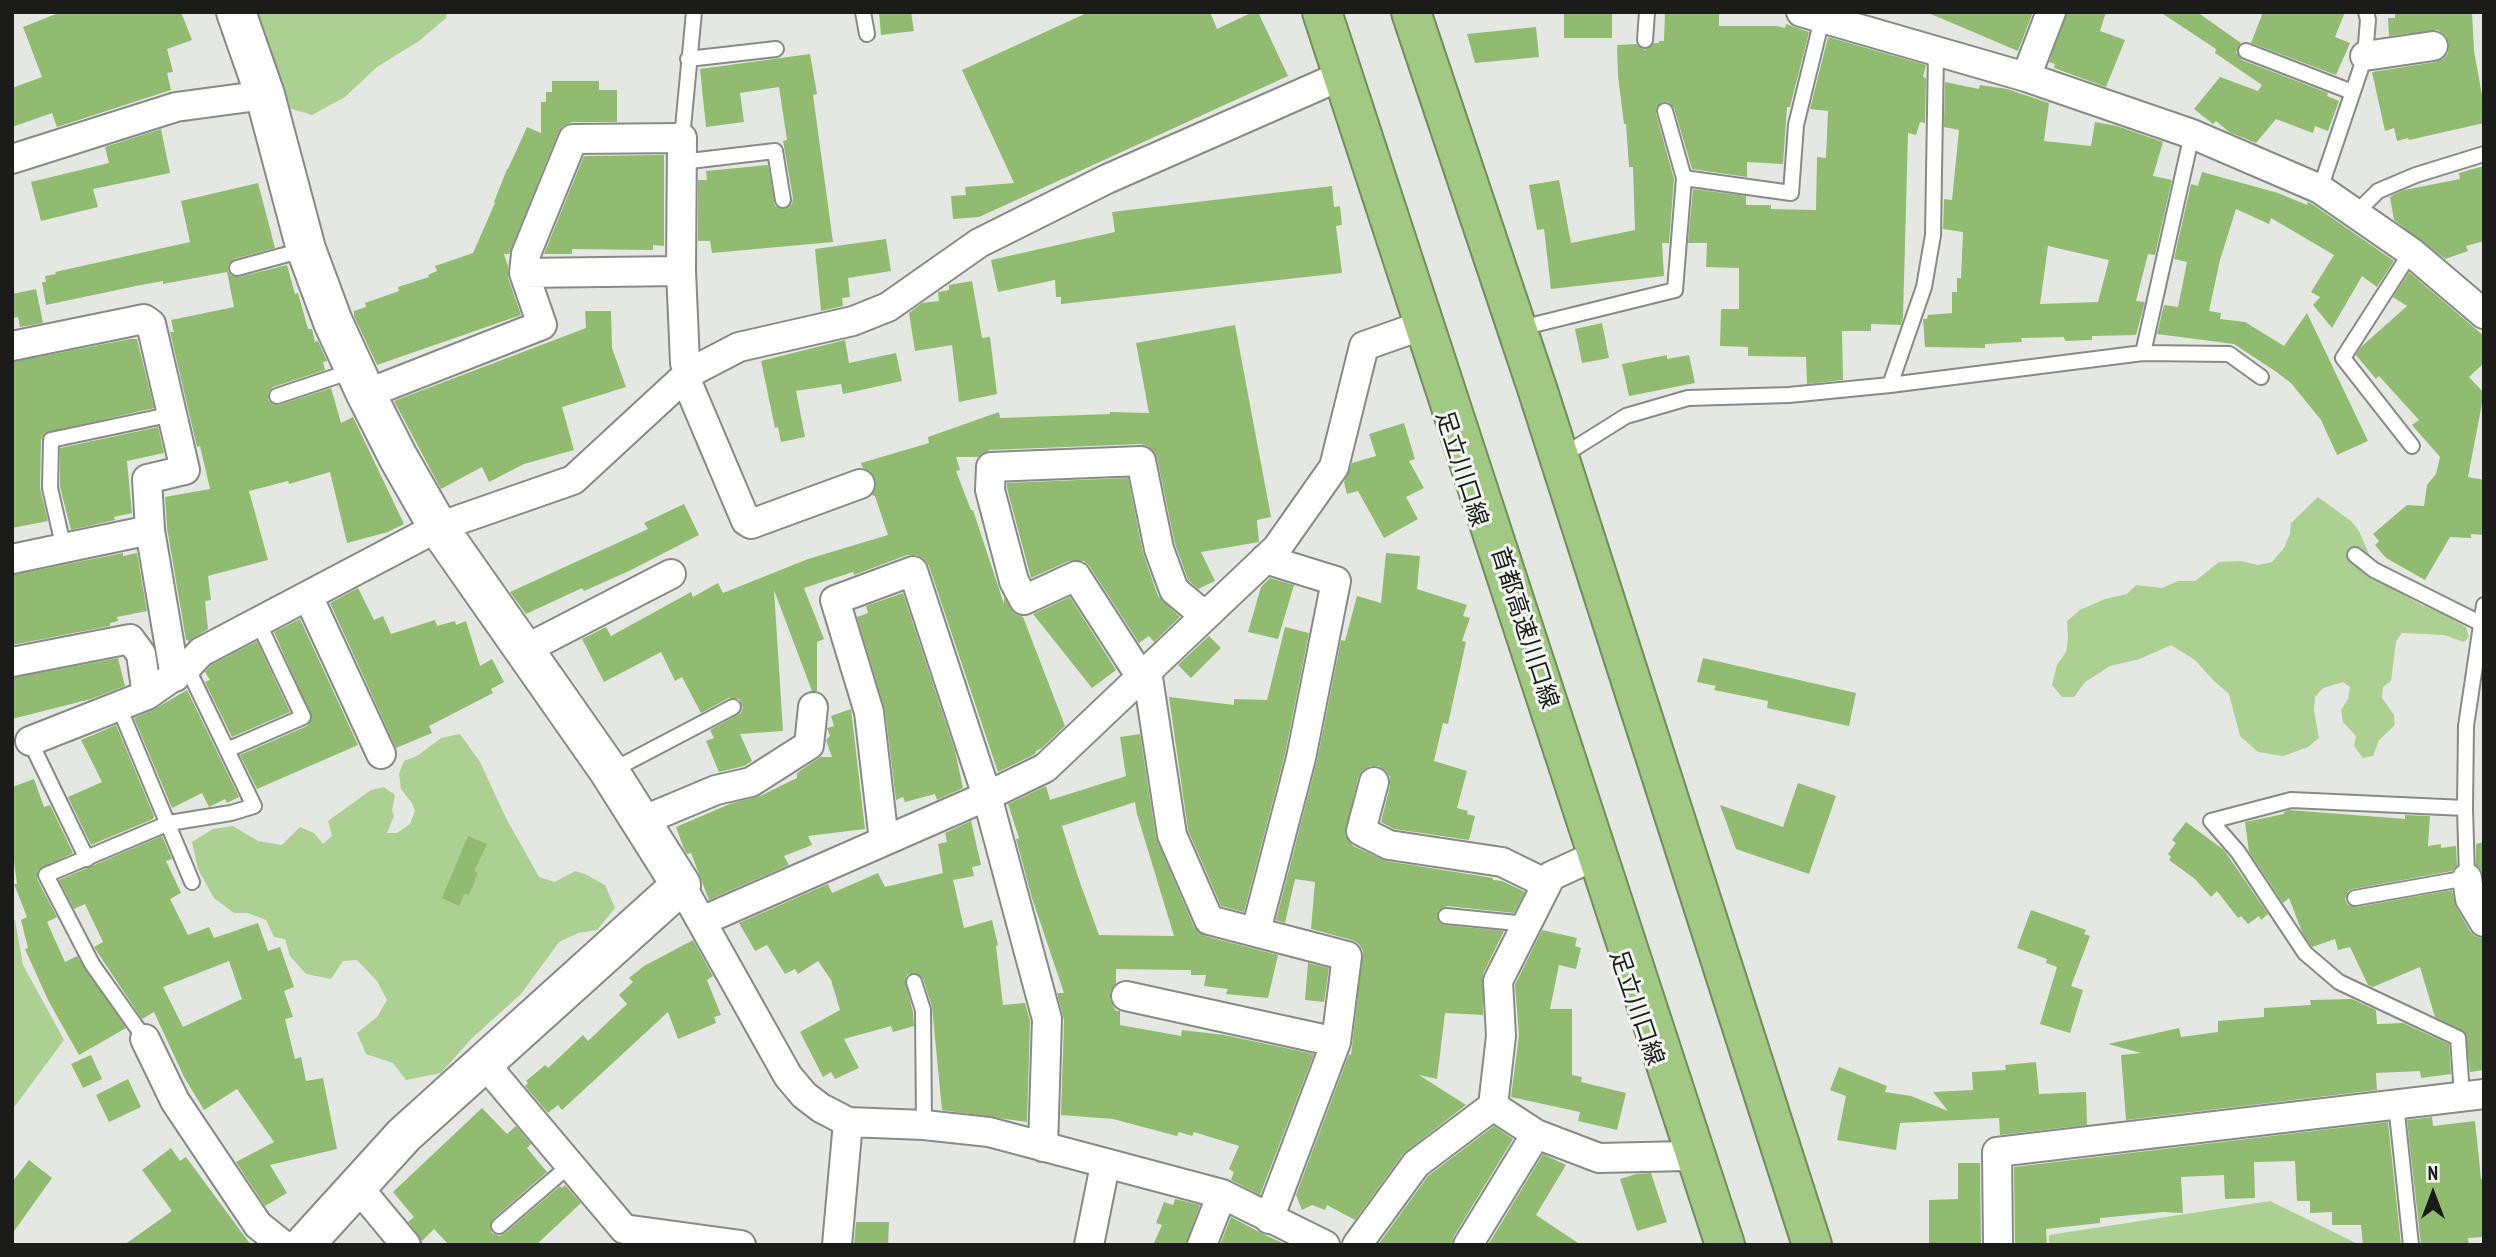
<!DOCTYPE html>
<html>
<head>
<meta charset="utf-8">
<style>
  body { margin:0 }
  #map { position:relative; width:2496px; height:1257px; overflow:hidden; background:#e5e8e2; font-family:"PT Sans Narrow",sans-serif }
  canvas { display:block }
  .frame { position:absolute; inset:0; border:14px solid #1b1c1a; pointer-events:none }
  .north { position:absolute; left:2398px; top:1159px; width:70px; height:70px; -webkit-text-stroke:5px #f2f5f0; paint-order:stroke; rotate:0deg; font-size:19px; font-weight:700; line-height:28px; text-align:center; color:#1b1c1a }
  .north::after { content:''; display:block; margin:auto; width:24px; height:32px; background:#1b1c1a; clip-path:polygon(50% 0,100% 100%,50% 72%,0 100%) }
</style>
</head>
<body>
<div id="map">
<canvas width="2496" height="1257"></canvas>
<div class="frame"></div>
<div class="north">N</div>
</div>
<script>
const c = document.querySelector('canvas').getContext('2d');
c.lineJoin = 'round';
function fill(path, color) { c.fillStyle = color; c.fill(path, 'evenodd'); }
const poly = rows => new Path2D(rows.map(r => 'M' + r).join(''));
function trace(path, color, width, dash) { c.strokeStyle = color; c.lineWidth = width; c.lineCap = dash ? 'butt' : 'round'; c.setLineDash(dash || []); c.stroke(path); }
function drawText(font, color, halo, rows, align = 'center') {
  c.font = font + ' "PT Sans Narrow","Noto Sans JP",sans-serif'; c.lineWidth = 6; c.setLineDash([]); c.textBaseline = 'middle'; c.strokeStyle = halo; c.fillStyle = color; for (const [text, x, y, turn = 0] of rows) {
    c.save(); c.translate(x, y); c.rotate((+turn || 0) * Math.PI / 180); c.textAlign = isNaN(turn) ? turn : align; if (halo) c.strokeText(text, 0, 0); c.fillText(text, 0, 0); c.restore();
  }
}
const green = poly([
  [250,12,447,12,446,18,419,41,377,67,345,97,312,115,289,108,278,88],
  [2318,497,2351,521,2359,531,2381,582,2422,605,2448,616,2466,627,2469,637,2464,642,2444,635,2402,633,2396,641,2391,681,2383,687,2382,698,2394,715,2395,725,2379,740,2373,756,2363,758,2354,746,2356,736,2343,722,2341,710,2348,699,2350,687,2343,682,2323,688,2315,697,2314,711,2319,738,2308,747,2283,756,2258,752,2240,736,2229,694,2213,680,2195,660,2171,645,2140,659,2110,666,2085,682,2074,697,2062,697,2052,685,2057,665,2066,652,2068,639,2067,621,2080,610,2105,599,2127,594,2136,585,2162,588,2178,581,2195,581,2219,562,2241,561,2258,565,2272,562,2284,548,2290,534,2291,523],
  [460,734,480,762,506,818,539,877,555,882,575,871,585,874,605,885,615,908,597,930,578,933,559,942,521,994,472,1038,441,1073,406,1080,393,1063,366,1054,357,1033,377,1017,387,1000,377,981,357,960,343,961,331,979,306,974,290,956,285,939,274,937,266,920,248,913,234,913,214,898,198,869,192,842,213,829,233,826,258,841,282,845,300,827,314,833,323,844,332,836,328,821,371,790,384,787,395,795,392,810,394,816,387,833,397,833,410,824,415,811,412,803,401,789,399,774,404,761,417,756,441,738],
  [12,919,15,920,23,965,64,1040,12,1110],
  [2270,1201,2360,1245,2049,1245,2049,1235]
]);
const building = poly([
  [61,12,181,12,192,40,167,49,173,72,167,73,171,90,57,127,52,113,12,127,12,88,42,77,23,27],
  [879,12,911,12,914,31,881,35],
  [1089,12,1210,12,1217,29,1253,12,1258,12,1288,76,979,217,953,219,951,196,966,195,965,187,1014,183,962,70],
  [1564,12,1612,12,1612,38,1564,38],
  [1665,12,1719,12,1719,26,1777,26,1785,28,1786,24,1809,32,1790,107,1787,107,1783,164,1747,162,1747,177,1692,169,1674,108,1668,102,1662,102,1656,108,1656,114,1674,179,1669,243,1662,243,1664,276,1551,289,1544,229,1537,230,1529,185,1559,180,1571,243,1635,230,1633,167,1629,167,1626,124,1624,124,1618,76,1617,45,1636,44,1645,50,1654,43,1659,43,1659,41,1664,41],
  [1926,12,2033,12,2018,51],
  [2067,12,2106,12,2100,31,2125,40,2106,87,2054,68,2055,64,2049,62],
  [2160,12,2197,12,2241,43,2236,52,2242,60,2328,93,2327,96,2339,101,2328,131,2315,126,2313,133,2276,119,2256,143,2229,132,2216,121,2213,124,2194,109,2220,77,2258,91,2262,85,2215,53,2216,49],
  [2263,12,2345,12,2335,37,2350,43,2336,75,2251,43],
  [2395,12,2472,12,2474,51,2484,106,2484,123,2409,140,2408,138,2397,141,2394,128,2385,131,2372,72,2436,62,2443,59,2448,53,2449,44,2446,36,2438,30,2389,36,2388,18,2395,18],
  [1536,27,1539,57,1475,63,1467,34],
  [1828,37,1926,65,1923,77,1926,78,1925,123,1920,122,1916,135,1908,133,1903,317,1901,325,1871,324,1871,331,1842,331,1843,380,1807,384,1806,357,1748,356,1748,347,1720,346,1721,309,1739,309,1739,268,1706,267,1707,243,1688,243,1693,189,1746,196,1746,205,1771,205,1771,209,1816,210,1817,157,1826,158,1828,111,1810,109],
  [810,54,817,94,813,95,833,242,712,253,710,241,698,241,698,180,707,180,706,171,768,165,775,206,785,209,792,204,793,198,783,141,787,140,779,87,740,93,744,122,706,127,700,69],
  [552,81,599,81,599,90,617,90,617,122,572,122,563,126,558,133,509,254,504,254,508,266,508,278,521,315,377,365,354,316,354,311,366,307,365,303,399,291,398,287,429,277,428,275,437,271,435,266,473,253,495,203,494,202,507,169,508,169,527,127,541,133,541,102,546,102,546,92,552,92],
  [1945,82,1979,89,1980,85,2007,89,2049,103,2044,141,2091,146,2095,122,2117,126,2163,142,2153,176,2172,180,2155,255,2148,254,2136,301,2145,302,2136,335,2092,336,2092,340,2065,341,2064,337,2021,338,2022,342,1985,344,1985,348,1925,347,1923,319,1927,319,1928,315,1952,313,1952,292,1957,292,1957,278,1961,278,1963,232,1943,229,1944,199,1952,200,1959,130,1944,127],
  [2048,246,2109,260,2098,302,2040,304],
  [161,129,170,173,93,189,98,207,41,221,31,182,109,163,105,147],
  [664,155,664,246,653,245,653,250,572,249,572,254,544,254,584,156],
  [2484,166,2484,241,2466,246,2468,251,2445,259,2394,220,2390,197,2393,195,2404,190,2460,179,2459,173],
  [2202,172,2278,193,2307,205,2308,202,2312,204,2394,261,2377,287,2362,276,2332,328,2313,305,2320,297,2311,292,2334,255,2271,218,2269,224,2236,209,2220,260,2209,311,2221,313,2220,319,2245,322,2284,346,2307,313,2368,441,2337,455,2321,420,2291,383,2275,371,2234,344,2157,334,2164,305,2178,307,2187,262,2174,259,2191,184,2198,186],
  [258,183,275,248,234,259,228,265,228,271,231,275,239,277,287,265,295,294,298,293,308,329,312,329,315,342,318,341,327,361,323,362,325,370,273,387,268,393,268,400,274,405,279,405,331,388,341,423,353,417,404,524,388,532,347,543,330,472,289,484,288,481,249,491,268,560,208,576,211,600,205,601,208,629,189,641,186,640,167,528,165,497,210,489,200,446,197,447,170,332,174,332,171,320,234,307,227,272,163,284,163,281,136,286,46,305,42,282,46,282,45,276,56,274,55,272,190,242,181,201],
  [1332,186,1334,207,1340,206,1342,225,1336,226,1342,273,1061,304,1061,297,1056,297,1055,280,998,292,991,260,1115,232,1112,212],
  [886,239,891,271,848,278,850,297,842,298,843,306,821,311,815,249],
  [2409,272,2484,336,2484,363,2469,377,2484,393,2468,477,2484,480,2484,535,2471,534,2471,538,2450,537,2425,580,2386,558,2375,545,2379,541,2373,534,2407,505,2424,506,2427,485,2436,474,2440,457,2412,425,2419,420,2379,376,2376,379,2356,355,2361,347,2407,306,2393,297],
  [972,281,982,338,990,337,997,394,959,402,952,345,915,351,909,313,922,303,939,301,938,292,949,290,949,285],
  [36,289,43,323,20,327,18,317,12,318,12,294],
  [585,311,611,311,612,348,626,387,562,407,574,450,524,464,489,482,482,467,441,489,394,401,586,328],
  [1602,323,1609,358,1582,363,1575,329],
  [1235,325,1271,517,1257,520,1259,542,1201,552,1215,581,1198,589,1188,580,1175,544,1157,458,1148,446,1140,444,990,450,978,457,956,457,960,470,956,471,971,510,973,510,1004,604,1004,597,1014,613,1023,617,1065,726,1042,748,1036,751,1035,754,998,772,929,566,924,559,917,555,907,555,854,575,853,572,804,588,824,639,817,642,817,691,812,691,774,590,783,731,740,734,752,761,744,766,719,772,706,741,714,738,710,730,741,713,743,707,739,699,729,698,701,713,682,677,675,681,661,652,604,682,582,639,606,627,611,636,691,592,693,597,718,583,723,593,808,559,888,535,875,496,872,495,876,486,875,478,870,471,863,468,861,463,929,443,928,437,999,412,1000,418,1110,414,1110,412,1149,413,1136,343],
  [130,339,137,339,154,408,45,433,41,440,40,488,48,521,12,528,12,362],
  [845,340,849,363,896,353,902,381,843,394,841,384,796,391,805,437,781,442,778,427,775,428,761,361],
  [1667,355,1667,359,1689,355,1695,383,1629,396,1622,364],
  [1404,423,1415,459,1409,461,1424,488,1406,497,1418,519,1384,538,1358,491,1347,494,1344,482,1352,463,1376,456,1369,434],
  [158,427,164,453,127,461,132,513,114,517,115,520,71,530,60,487,60,448],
  [1128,478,1143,553,1158,596,1180,617,1154,642,1149,636,1139,643,1090,567,1084,561,1069,561,1031,578,1007,488,1007,483],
  [684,504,699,535,629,571,584,591,582,588,526,614,510,592,648,529,644,523],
  [123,553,123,556,137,553,147,611,117,617,118,621,110,623,110,626,12,645,12,575],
  [1386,553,1420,556,1417,589,1467,605,1463,616,1470,618,1462,641,1466,642,1448,724,1443,723,1434,761,1467,771,1457,808,1468,811,1467,814,1475,816,1469,840,1394,829,1381,822,1390,786,1390,777,1386,771,1379,766,1370,766,1363,770,1358,778,1345,835,1353,846,1386,861,1493,878,1493,880,1502,881,1525,892,1514,913,1447,906,1438,911,1438,921,1444,925,1504,931,1483,974,1483,1015,1445,1013,1437,1079,1419,1075,1466,1105,1403,1154,1355,1220,1327,1205,1325,1210,1312,1205,1302,1210,1296,1195,1349,1054,1351,1055,1363,951,1359,944,1352,940,1311,929,1315,882,1295,879,1285,923,1276,920,1317,761,1341,640,1345,641,1357,596,1381,603],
  [1270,578,1294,585,1278,639,1248,632,1261,587],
  [358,588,374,620,383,616,391,634,435,620,437,626,455,621,456,625,466,621,480,666,492,659,504,682,491,689,493,693,429,726,432,733,396,748,330,603],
  [903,593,955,751,963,788,937,800,935,794,905,802,903,797,896,800,885,710,857,617,868,613,866,606],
  [1070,597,1116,670,1092,688,1033,614],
  [300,619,358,745,257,789,240,755,307,726,312,719,274,632],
  [1285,627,1309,633,1285,754,1244,912,1221,906,1188,830,1169,697,1234,705,1234,699,1267,700],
  [1209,636,1221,648,1191,678,1178,665],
  [257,641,290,712,232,737,205,682,210,680,205,672,211,665],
  [118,658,125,686,91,699,12,719,12,678],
  [1703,658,1856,693,1849,726,1767,708,1768,701,1714,690,1716,686,1697,682],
  [187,690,239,797,227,803,225,799,209,807,202,793,172,808,134,718,153,710],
  [851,709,865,829,808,836,812,845,784,856,789,865,709,900,691,853,687,854,684,849,676,827,732,803,760,796,797,778,797,773,820,757,832,757,826,740,830,736,827,728,834,726,831,716],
  [116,725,154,816,153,819,91,845,68,797,102,782,81,740],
  [1140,734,1156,838,1194,927,1205,936,1278,955,1268,998,1226,994,1228,989,1204,986,1206,975,1191,975,1191,970,1187,970,1116,969,1116,983,1110,992,1110,1000,1116,1011,1120,1011,1120,1025,1181,1036,1182,1030,1224,1035,1314,1054,1260,1195,1231,1180,1234,1172,1229,1169,1239,1146,1194,1132,1192,1136,1179,1132,1177,1136,1113,1119,1061,1115,1064,1020,1057,993,1064,993,1032,898,1016,839,1019,838,1008,804,1046,786,1050,800,1126,776,1120,737],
  [1135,802,1137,814,1174,936,1099,935,1078,877,1062,826],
  [34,779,44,807,50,805,73,853,38,870,37,879,57,917,47,922,65,962,77,956,126,1028,79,1055,48,1000,25,949,28,948,21,920,27,917,14,884,17,884,12,846,12,787],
  [1798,783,1836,796,1809,874,1736,849,1720,805,1783,827],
  [2289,810,2405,819,2405,815,2430,816,2428,846,2441,844,2441,848,2456,846,2457,865,2452,871,2353,889,2348,891,2345,899,2348,905,2357,907,2452,890,2456,907,2470,931,2475,936,2484,939,2484,1070,2470,1072,2465,1032,2435,1017,2420,967,2373,987,2368,985,2350,947,2338,950,2335,939,2312,947,2302,932,2289,898,2283,903,2249,852,2245,822,2284,814,2284,812],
  [971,821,981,865,972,867,974,876,953,880,964,928,992,920,998,945,996,946,1003,1005,1025,1003,1030,1021,1027,1122,942,1110,932,1007,923,979,915,973,907,975,905,981,913,1012,914,1026,893,1032,891,1026,844,1039,859,1068,835,1079,831,1072,823,1077,800,1032,840,1010,831,980,818,961,798,974,795,969,785,974,767,945,755,951,739,923,828,884,832,893,878,873,885,887,943,873,938,844,947,842,945,833],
  [2186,822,2224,850,2268,914,2261,920,2259,916,2248,924,2241,916,2238,918,2217,891,2211,897,2195,879,2169,860,2171,857,2168,854,2176,843,2172,840],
  [162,836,172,859,166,861,181,893,170,899,188,935,209,927,214,938,258,923,268,951,280,947,294,987,284,991,293,1017,285,1019,295,1059,301,1057,306,1081,323,1078,337,1149,270,1165,287,1193,265,1206,236,1162,274,1142,237,1089,204,1110,184,1077,154,1012,142,1019,94,947,103,942,85,904,74,909,59,880],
  [229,961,242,999,183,1027,163,987],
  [468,836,487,844,474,871,478,873,469,895,464,894,459,906,442,898],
  [2484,842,2484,878,2480,868,2476,865,2476,844],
  [2031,910,2086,930,2084,934,2090,936,2071,986,2083,990,2070,1033,2040,1024,2057,967,2046,963,2047,959,2017,948],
  [1542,930,1577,938,1575,946,1581,948,1576,969,1559,965,1550,1009,1572,1009,1572,1075,1582,1077,1581,1082,1626,1093,1617,1130,1578,1121,1580,1112,1511,1097,1519,1035,1515,985],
  [693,940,713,976,707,980,721,1015,714,1017,716,1023,678,1039,668,1012,562,1110,558,1105,548,1113,525,1086,528,1083,526,1081,545,1065,548,1068,583,1035,588,1041,627,1004,619,995,633,982,629,978,644,966],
  [1308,963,1329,968,1324,1002,1305,1000],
  [2352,999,2376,1010,2377,1024,2403,1023,2449,1044,2451,1074,2421,1078,2420,1071,2376,1073,2377,1090,2126,1120,2121,1055,2141,1053,2108,1044,2179,1028,2181,1037,2218,1032,2218,1021,2264,1017,2264,1008,2311,1005,2310,1000],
  [91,1055,102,1079,83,1088,71,1064],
  [2036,1062,2039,1094,2086,1092,2087,1125,2000,1135,1999,1118,1900,1123,1896,1150,1837,1140,1846,1096,1830,1090,1839,1067,1887,1086,1885,1092,1911,1096,1948,1111,1933,1092,1973,1090,1972,1072,2006,1070,2005,1065],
  [128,1079,141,1107,109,1122,96,1095],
  [482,1108,507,1134,516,1126,531,1144,527,1148,547,1172,493,1219,490,1227,492,1233,500,1236,505,1233,560,1186,562,1188,565,1185,581,1203,536,1245,449,1245,434,1229,422,1241,408,1222,414,1217,393,1192],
  [2432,1117,2433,1126,2475,1121,2481,1179,2484,1179,2484,1237,2468,1238,2469,1245,2421,1245,2407,1120],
  [2388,1122,2401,1245,2363,1245,2361,1225,2332,1225,2332,1212,2310,1213,2310,1201,2297,1201,2295,1161,2254,1162,2255,1198,2225,1199,2224,1175,2181,1177,2183,1213,2163,1212,2100,1218,2100,1223,2046,1229,2047,1245,2015,1245,2014,1167],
  [1494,1126,1513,1139,1454,1236,1451,1245,1378,1245,1428,1176],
  [171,1148,180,1161,186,1157,251,1245,124,1245,172,1211,142,1170],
  [1543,1154,1566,1165,1536,1215,1581,1245,1488,1245],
  [29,1160,52,1178,12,1234,12,1182],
  [1958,1163,1980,1163,1981,1245,1929,1244,1929,1200,1958,1199],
  [1651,1173,1667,1222,1637,1231,1620,1179,1636,1174],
  [1175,1199,1200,1205,1186,1245,1153,1245,1162,1225,1156,1223,1164,1202,1173,1205],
  [1231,1217,1263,1234,1287,1245,1220,1245],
  [856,1222,889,1222,888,1245,854,1245]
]);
const lane = poly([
  [863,12,867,34],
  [1645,40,1647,12],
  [2246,51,2352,92],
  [688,59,776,49],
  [1665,111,1684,178],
  [682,138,694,12],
  [681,162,775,151,783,200],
  [2320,189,2365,56,2368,20,2366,12],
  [2356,213,2378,191,2416,175,2484,154],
  [2411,252,2343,358,2412,446],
  [237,268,303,250],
  [1533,325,1675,290,1684,178,1791,193,1796,125,1822,19],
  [2143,353,2192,134],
  [1890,385,1924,287,1933,235,1936,51],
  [277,396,352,371],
  [1575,448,1626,416,1688,398,1789,395,1890,385,2143,353,2229,354,2261,377],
  [64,549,50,488,51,440,173,414],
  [2355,555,2374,570,2484,625],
  [119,707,192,882],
  [30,741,87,859],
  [227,750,303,717,258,622],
  [611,771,733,707],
  [2355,898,2467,878,2465,808,2466,726,2484,605],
  [1446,916,1527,924],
  [914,982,923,1010,924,1125],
  [145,1039,92,964,46,875,169,823,231,813,254,806,187,667],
  [2462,1096,2458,1038,2339,982,2305,953,2238,852,2211,821,2291,800,2465,808],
  [2396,1104,2411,1245],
  [499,1226,570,1165]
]);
const street = poly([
  [1801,12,2026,77,2192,134,2320,189,2411,252,2484,314],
  [2365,56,2433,46],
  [2026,77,2051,12],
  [12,159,176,107,265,95],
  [524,273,681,271],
  [12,346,144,319,151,324,185,470,147,479,150,530],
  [685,377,746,521,751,524,860,484],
  [366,394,542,325,524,273,526,254,573,139,682,138,681,271,685,363,689,373],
  [12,559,150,530,175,677],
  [308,596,381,754],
  [524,650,671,574],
  [12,662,130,639,141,654,147,695],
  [1147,671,1172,835,1209,920,1347,956,1336,1042,1269,1219],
  [1141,677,1076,576,1024,600,1014,581,990,490,991,467,1141,461,1159,549,1174,590,1205,616],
  [30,741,147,695,187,667,201,652,438,527,573,480,689,373,739,347,853,321,888,307,979,243,1107,179,1334,79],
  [1374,782,1361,831,1389,845,1502,862,1547,884],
  [642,821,716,790,751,782,809,745,813,707],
  [884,841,869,712,835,600,913,571,987,796,1047,1019,1043,1147],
  [2467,878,2470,899,2484,922],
  [681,885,788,1076,804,1095,821,1108,848,1122,924,1125,989,1132,1222,1194,1325,1245],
  [702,921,987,796,1045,768,1277,548,1334,467,1364,346,1415,328],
  [1256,931,1301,758,1336,581,1265,559],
  [1126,996,1336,1042],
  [145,1039,175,1101,258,1225,283,1245],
  [484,1063,624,1229,741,1245],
  [1493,1106,1536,1134,1599,1158,1687,1156],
  [357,1186,406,1245],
  [837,1245,848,1122],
  [1089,1245,1105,1165],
  [1202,1245,1222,1194],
  [1357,1245,1416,1164,1493,1106,1501,1036,1498,981,1551,876,1586,860],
  [1468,1245,1536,1134],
  [1998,1245,1997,1152,2484,1094]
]);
const secondary = poly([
  [236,12,265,95,306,249,333,322,366,394,398,457,438,527,609,771,681,885,404,1135,304,1245]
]);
const highway = poly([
  [1322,12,1725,1245],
  [1411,12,1537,388,1812,1245]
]);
const streetNames = [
  ["足立川口線",1461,469,72],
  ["首都高速川口線",1524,628,72],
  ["足立川口線",1636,1008,71]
];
fill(green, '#accf92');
fill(building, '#91bb70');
trace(lane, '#878a85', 18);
trace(street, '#878a85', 32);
trace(secondary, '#878a85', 42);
trace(highway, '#728c5e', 42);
trace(lane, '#fff', 14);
trace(street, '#fff', 28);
trace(secondary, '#fff', 38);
trace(highway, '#a1c983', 38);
drawText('24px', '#1b1c1a', '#f2f5f0', streetNames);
</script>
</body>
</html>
